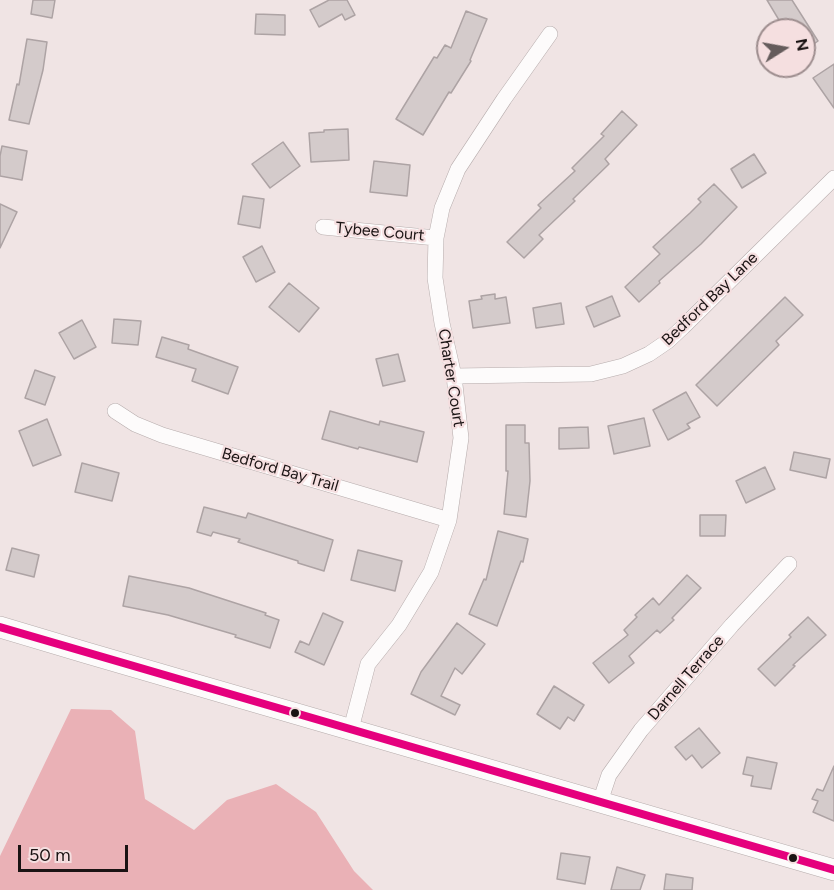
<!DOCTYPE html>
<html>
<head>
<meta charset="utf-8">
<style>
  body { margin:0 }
  #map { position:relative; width:834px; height:890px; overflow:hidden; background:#f0e4e4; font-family:Figtree,sans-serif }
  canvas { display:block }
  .north { position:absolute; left:756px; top:18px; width:60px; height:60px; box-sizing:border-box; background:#f5dfe0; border:2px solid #9d8d8e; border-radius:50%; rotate:79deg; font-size:16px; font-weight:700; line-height:24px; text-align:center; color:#1a1313 }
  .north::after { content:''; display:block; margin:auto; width:21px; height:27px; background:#655c5c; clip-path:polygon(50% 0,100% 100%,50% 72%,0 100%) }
  .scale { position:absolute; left:18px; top:845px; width:110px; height:27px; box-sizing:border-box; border:3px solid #1a1313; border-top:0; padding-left:8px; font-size:18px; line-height:21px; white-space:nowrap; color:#1a1313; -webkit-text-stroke:4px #f5dfe0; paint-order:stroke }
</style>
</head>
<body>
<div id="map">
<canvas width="834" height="890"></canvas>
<div class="north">N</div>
<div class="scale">50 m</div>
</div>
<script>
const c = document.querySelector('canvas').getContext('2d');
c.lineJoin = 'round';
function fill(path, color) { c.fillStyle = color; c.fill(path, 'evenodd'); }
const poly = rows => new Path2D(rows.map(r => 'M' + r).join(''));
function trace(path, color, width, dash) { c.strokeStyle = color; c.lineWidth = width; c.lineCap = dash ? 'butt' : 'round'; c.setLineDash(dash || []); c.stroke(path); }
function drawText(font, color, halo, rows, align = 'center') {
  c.font = font + ' Figtree,sans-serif'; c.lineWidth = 4.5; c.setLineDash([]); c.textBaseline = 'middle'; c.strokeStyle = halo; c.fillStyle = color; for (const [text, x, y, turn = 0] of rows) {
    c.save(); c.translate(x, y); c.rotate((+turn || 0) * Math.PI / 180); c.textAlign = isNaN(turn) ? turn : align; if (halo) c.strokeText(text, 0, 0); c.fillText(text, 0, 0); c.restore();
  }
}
const forest = poly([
  [71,709,111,710,135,731,145,799,194,830,227,800,276,784,316,812,354,871,373,890,0,890,0,856]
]);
const building = poly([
  [33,0,55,0,52,18,31,14,33,0],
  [329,0,347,0,355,15,345,20,342,14,319,27,310,10,329,0],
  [767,0,792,0,818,41,804,51,804,30,785,30,767,0],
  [466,11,487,19,470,60,471,61,451,93,449,92,423,135,396,119,434,57,437,58,445,45,451,48,466,11],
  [256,14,285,15,285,35,255,34,256,14],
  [27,39,47,42,43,70,29,124,9,120,17,84,19,85,27,39],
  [834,64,834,108,813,78,834,64],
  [622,111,637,125,605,159,609,164,573,199,575,201,539,235,543,239,524,258,507,242,541,208,538,205,575,171,572,168,604,136,601,134,622,111],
  [348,129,349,160,311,162,309,133,324,132,324,130,348,129],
  [283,142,300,166,270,188,252,164,283,142],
  [2,146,27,151,22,180,0,176,0,156,2,146],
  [754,154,766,173,742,188,731,169,754,154],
  [374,161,410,165,407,196,370,192,374,161],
  [714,184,737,207,701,244,659,281,660,283,639,302,625,287,660,254,653,247,690,213,701,202,698,199,714,184],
  [243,196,264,199,260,228,238,224,243,196],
  [0,204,17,212,0,248,0,204],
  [262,246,275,272,256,282,243,257,262,246],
  [289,283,319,308,299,332,269,307,289,283],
  [495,294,495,299,506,297,510,323,473,328,469,301,482,299,481,296,495,294],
  [612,296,620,316,594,327,586,307,612,296],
  [785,297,803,315,776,341,779,345,717,406,696,385,785,297],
  [561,303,564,324,536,328,533,308,561,303],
  [114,319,141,321,138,345,112,343,114,319],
  [82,320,96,347,74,359,59,333,82,320],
  [162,337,189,345,188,349,238,367,228,394,192,381,196,369,156,357,162,337],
  [398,354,405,381,383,386,376,359,398,354],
  [35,370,55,377,45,405,25,398,35,370],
  [686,392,700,417,687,424,690,428,668,440,653,410,686,392],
  [330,411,379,425,380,421,424,432,417,462,359,447,358,449,322,439,330,411],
  [644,418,650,446,614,454,608,426,644,418],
  [47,419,61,455,33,466,19,431,47,419],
  [506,425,525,425,525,443,529,443,530,481,526,517,504,514,508,471,506,471,506,425],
  [588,427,589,448,559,449,559,428,588,427],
  [794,452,830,459,826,478,790,470,794,452],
  [82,463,119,473,112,501,75,492,82,463],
  [765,467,775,489,746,503,736,481,765,467],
  [204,507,246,518,248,513,333,540,324,571,298,563,298,561,238,542,240,539,213,532,211,536,197,532,204,507],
  [700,515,726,515,725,536,700,536,700,515],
  [498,531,528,539,523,562,521,561,497,626,469,614,484,579,486,580,498,531],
  [12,548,39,555,34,577,6,570,12,548],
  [358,550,402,561,395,591,351,580,358,550],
  [687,575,701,588,672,618,674,620,660,633,657,630,629,656,634,663,609,683,593,663,628,635,624,630,637,617,635,615,653,598,659,605,687,575],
  [129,576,189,588,266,613,265,615,279,620,270,648,235,637,236,635,168,615,123,606,129,576],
  [323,613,343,622,324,665,295,652,300,641,309,645,323,613],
  [808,617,826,635,793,665,795,666,775,686,758,669,791,637,789,635,808,617],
  [457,623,485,644,462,674,455,668,441,696,460,705,455,715,411,694,421,672,457,623],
  [554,686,584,705,574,721,568,717,560,729,537,714,554,686],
  [699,728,720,753,702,768,692,755,686,760,675,747,699,728],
  [747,757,777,763,771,789,751,786,753,776,743,774,747,757],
  [834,766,834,821,813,812,818,801,812,799,817,789,823,791,834,766],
  [561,853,590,857,585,884,557,879,561,853],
  [617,867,645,875,640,890,611,890,617,867],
  [666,874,693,878,692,890,664,890,666,874]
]);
const minor = poly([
  [323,227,436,238],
  [454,376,591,374,623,366,649,354,668,341,683,327,834,178],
  [115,411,135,424,162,435,449,520],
  [351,729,368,664,399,625,431,572,449,520,461,438,454,376,442,323,435,278,436,238,442,208,458,169,504,99,550,34],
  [600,802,609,775,641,730,732,625,789,564]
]);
const secondary = poly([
  [0,627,87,653,834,870]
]);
const bus1 = poly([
  [0,627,834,870]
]);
const markers = [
  [295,713,5,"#1a1313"],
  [793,858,5,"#1a1313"]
];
const streetNames = [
  ["Tybee Court",380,232,5],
  ["Bedford Bay Lane",710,299,-44],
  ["Charter Court",451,378,81],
  ["Bedford Bay Trail",280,470,16],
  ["Darnell Terrace",686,678,-49]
];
fill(forest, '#eab1b6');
fill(building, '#d4cbcb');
trace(building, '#ada3a4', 1.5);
trace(minor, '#b6acac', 16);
trace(secondary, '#b6acac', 22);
trace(minor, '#fdfbfb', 15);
trace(secondary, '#fdfbfb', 21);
trace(bus1, '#e5007d', 8);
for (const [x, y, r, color] of markers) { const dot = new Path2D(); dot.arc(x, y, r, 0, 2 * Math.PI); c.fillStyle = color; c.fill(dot); trace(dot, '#f5dfe0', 2); }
drawText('16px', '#1a1313', '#f5dfe0', streetNames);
</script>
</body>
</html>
